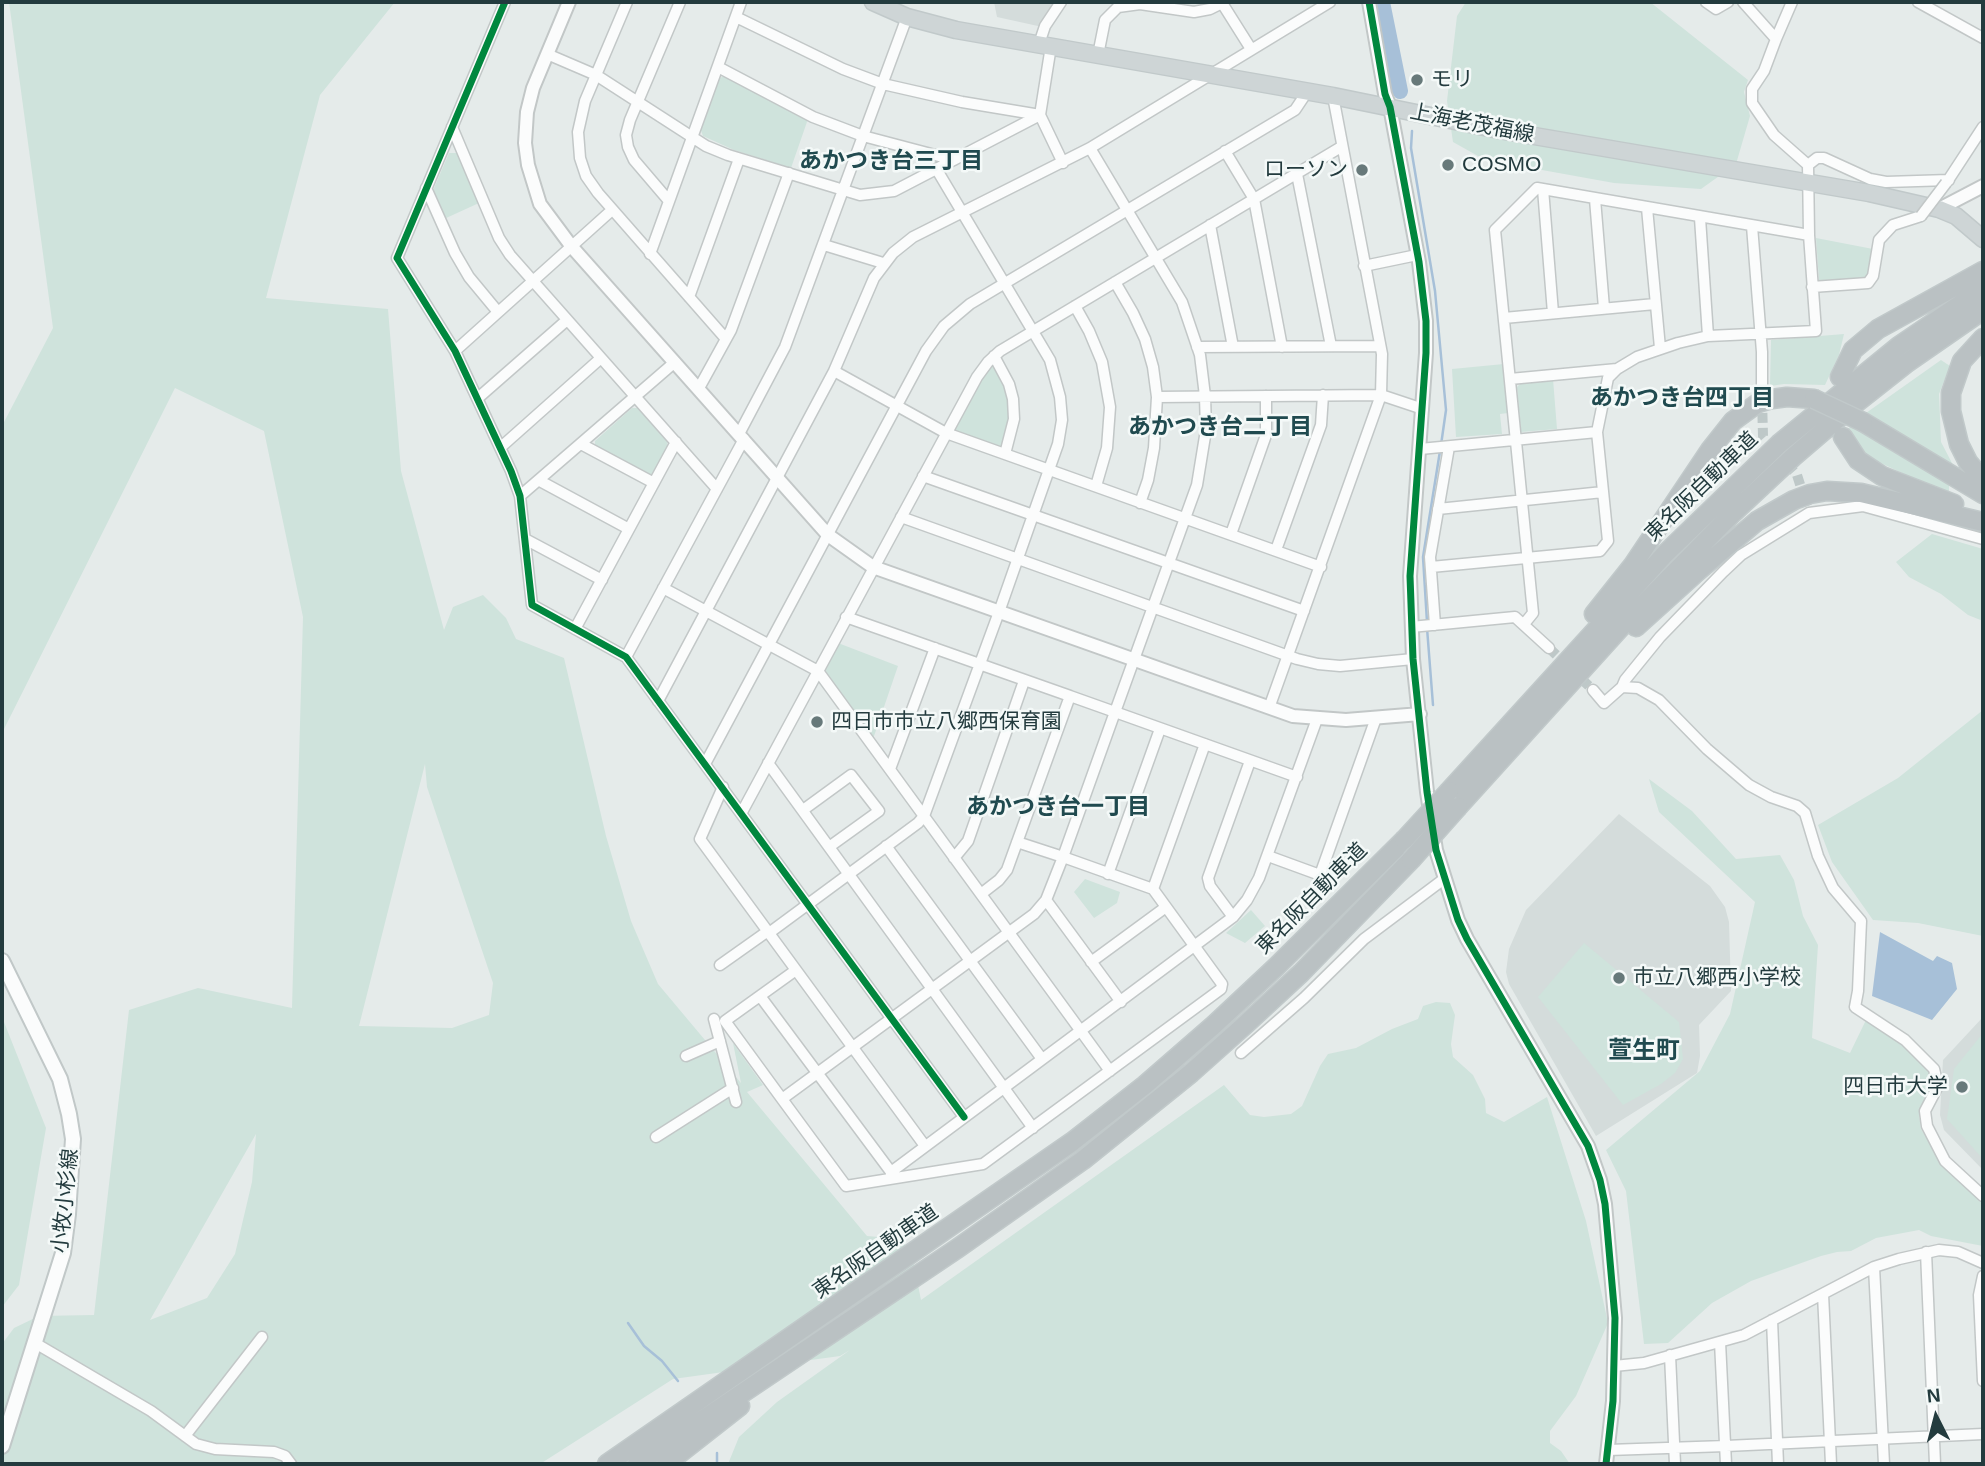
<!DOCTYPE html>
<html>
<head>
<meta charset="utf-8">
<style>
  body { margin:0 }
  #map { position:relative; width:1985px; height:1466px; overflow:hidden; background:#e5ebea; font-family:Helvetica,sans-serif }
  canvas { display:block }
  .frame { position:absolute; inset:0; border:4px solid #233b3e; pointer-events:none }
  .north { position:absolute; left:1901px; top:1382px; width:70px; height:70px; -webkit-text-stroke:5px #f4f9f8; paint-order:stroke; rotate:354deg; font-size:19px; font-weight:700; line-height:28px; text-align:center; color:#233b3e }
  .north::after { content:''; display:block; margin:auto; width:24px; height:32px; background:#233b3e; clip-path:polygon(50% 0,100% 100%,50% 72%,0 100%) }
</style>
</head>
<body>
<div id="map">
<canvas width="1985" height="1466"></canvas>
<div class="frame"></div>
<div class="north">N</div>
</div>
<script>
const c = document.querySelector('canvas').getContext('2d');
c.lineJoin = 'round';
function fill(path, color) { c.fillStyle = color; c.fill(path, 'evenodd'); }
const poly = rows => new Path2D(rows.map(r => 'M' + r).join(''));
function trace(path, color, width, dash) { c.strokeStyle = color; c.lineWidth = width; c.lineCap = dash ? 'butt' : 'round'; c.setLineDash(dash || []); c.stroke(path); }
function drawText(font, color, halo, rows, align = 'center') {
  c.font = font + ' Helvetica,"Noto Sans JP",sans-serif'; c.lineWidth = 5; c.setLineDash([]); c.textBaseline = 'middle'; c.strokeStyle = halo; c.fillStyle = color; for (const [text, x, y, turn = 0] of rows) {
    c.save(); c.translate(x, y); c.rotate((+turn || 0) * Math.PI / 180); c.textAlign = isNaN(turn) ? turn : align; if (halo) c.strokeText(text, 0, 0); c.fillText(text, 0, 0); c.restore();
  }
}
const built = poly([
  [994,2,1053,2,1047,28,997,17],
  [1619,814,1710,886,1725,907,1729,922,1731,991,1699,1025,1700,1056,1697,1073,1596,1136,1509,984,1506,972,1509,949,1526,910],
  [1983,1017,1983,1170,1944,1130,1940,1115,1943,1060]
]);
const green = poly([
  [9,2,395,2,320,95,266,298,388,309,401,471,444,630,453,607,483,595,506,618,516,639,564,658,606,836,631,921,658,984,741,1083,733,1043,763,1085,747,1092,867,1236,902,1239,913,1260,921,1300,1224,1085,1250,1115,1264,1117,1291,1114,1302,1106,1320,1066,1328,1054,1356,1048,1392,1029,1418,1019,1423,1006,1436,1002,1450,1003,1455,1015,1451,1044,1453,1057,1473,1075,1485,1099,1486,1113,1504,1122,1547,1097,1586,1221,1608,1323,1576,1396,1550,1431,1550,1443,1561,1451,1570,1464,728,1464,739,1437,777,1402,850,1350,840,1356,673,1379,540,1464,2,1464,2,1344,14,1328,39,1316,94,1315,129,1010,198,988,292,1008,303,617,264,431,175,388,2,733,2,426,53,328],
  [425,764,427,787,493,983,489,1015,452,1028,359,1026],
  [256,1134,252,1182,235,1254,207,1298,150,1320],
  [1466,2,1650,2,1748,80,1744,92,1750,116,1736,164,1701,189,1614,183,1542,170,1478,156,1453,142,1447,101,1457,16],
  [724,76,808,119,791,168,734,150,703,136,700,128,718,79],
  [449,153,457,153,479,203,444,219,434,197,434,188],
  [1816,238,1873,249,1869,275,1865,280,1822,283,1819,280],
  [1844,334,1839,355,1825,385,1784,384,1770,386,1771,340],
  [1941,360,1950,366,1939,394,1941,442,1953,465,1866,413],
  [1504,364,1508,413,1500,414,1502,434,1456,437,1452,369],
  [996,366,1008,392,1011,414,1005,445,1000,447,957,432,955,428,983,374,991,367],
  [1553,379,1557,429,1521,432,1517,387,1522,382],
  [632,408,640,408,667,439,668,450,655,475,648,476,595,447,595,441],
  [1851,425,1949,485,1949,491,1940,491,1866,456,1850,437,1848,430],
  [1932,534,1983,549,1983,621,1968,615,1941,594,1909,577,1896,562],
  [838,643,898,666,873,739,824,673,823,669],
  [1983,710,1983,936,1918,923,1873,920,1832,862,1818,825,1898,778],
  [1649,779,1692,811,1736,859,1780,855,1794,880,1803,916,1818,945,1812,1038,1850,1053,1866,1020,1907,1046,1928,1069,1932,1086,1919,1114,1921,1129,1941,1163,1983,1202,1983,1246,1931,1236,1919,1230,1876,1238,1851,1251,1837,1252,1821,1256,1751,1281,1712,1303,1668,1343,1644,1344,1626,1191,1606,1150,1700,1071,1730,1014,1755,902,1659,812],
  [1085,879,1120,892,1117,903,1094,918,1074,892],
  [1251,910,1265,926,1245,943,1226,933],
  [1584,943,1679,1022,1683,1059,1675,1073,1661,1084,1623,1105,1538,997],
  [2,1017,46,1128,19,1285,2,1307],
  [1983,1033,1983,1159,1947,1119,1954,1069]
]);
const water = poly([
  [1880,932,1933,961,1937,956,1952,963,1957,989,1932,1020,1872,996]
]);
const stream = poly([
  [1412,131,1411,148,1435,291,1446,410,1441,445],
  [1427,622,1423,557,1440,451],
  [1427,628,1433,705],
  [628,1323,644,1346,662,1361,678,1381],
  [717,1464,717,1453]
]);
const river = poly([
  [1382,2,1400,91]
]);
const minorTunnel = poly([
  [1762,398,1763,436,1797,475,1807,506],
  [1549,648,1593,690]
]);
const minor = poly([
  [505,2,397,258,455,351,511,471,520,496,532,605,626,657,964,1117],
  [627,2,585,101,578,132,580,158,586,176,598,193,726,339],
  [1706,2,1716,9,1728,2],
  [1918,2,1983,38],
  [1222,3,1251,49],
  [736,17,843,69,883,84,962,102,1040,115],
  [1776,39,1792,2],
  [1039,44,1045,26,1061,2],
  [1051,46,1040,115,1063,163],
  [547,54,596,75,706,146,728,155,860,195,894,191,1040,115],
  [1098,55,1105,20,1118,7,1140,4,1194,12,1210,9,1224,2],
  [718,67,813,117,863,136,954,160],
  [452,127,499,238,510,255,717,489],
  [1090,148,1182,302,1200,355,1205,396,1206,430,1197,485,1115,712,1297,777],
  [1225,151,1254,199,1282,347],
  [1808,165,1817,158,1824,158,1870,179,1886,182,1949,180],
  [1297,174,1331,346],
  [1947,182,1983,127],
  [426,188,455,253,469,277,498,312],
  [1543,189,1553,313],
  [1595,199,1604,308],
  [669,201,634,160,628,147,626,135,630,120,680,2],
  [1647,208,1660,348],
  [1700,218,1708,336],
  [1210,225,1233,347],
  [1752,226,1762,352,1762,391],
  [824,245,883,263],
  [650,254,741,2],
  [1364,266,1417,255],
  [1115,282,1133,313,1145,339,1153,367,1157,397,1154,448,1148,480,1140,503],
  [1812,287,1868,283,1873,276,1879,240,1893,225,1921,216],
  [689,297,739,159],
  [1075,306,1089,331,1102,362,1110,407,1107,448,1096,486],
  [1504,318,1655,304],
  [1197,347,1380,346],
  [455,351,612,210],
  [994,356,1009,384,1013,399,1014,419,1005,454],
  [834,371,946,433,1321,567],
  [1510,379,1617,369],
  [699,388,731,330,789,173],
  [1157,397,1381,395,1423,409],
  [478,398,567,320],
  [739,434,785,347,907,17],
  [581,444,654,483],
  [501,447,601,358],
  [1420,449,1597,432],
  [923,476,1304,611],
  [540,481,629,529],
  [520,496,675,362],
  [1438,509,1603,492],
  [901,517,1297,659,1318,664,1340,666,1413,659],
  [1231,534,1266,435,1266,396],
  [525,539,602,580],
  [1276,550,1321,425,1323,395],
  [1431,567,1600,551,1608,541,1597,432,1608,378,1617,369,1637,357,1678,343,1708,336,1816,331,1809,235,1808,165,1774,135,1752,103,1752,89,1764,71,1776,39,1743,2],
  [663,588,818,671,1110,1071],
  [846,617,1070,696],
  [1524,624,1533,613,1495,230,1537,188,1809,235],
  [1435,625,1430,557,1449,447],
  [1411,627,1515,617,1549,648],
  [575,629,676,442],
  [626,657,744,439],
  [1622,687,1638,688,1659,700,1707,749,1749,785,1771,797,1797,806,1805,813,1818,856,1833,888,1861,921,1858,991,1855,1007,1905,1040,1934,1069,1938,1086,1925,1111,1927,1126,1945,1161,1983,1196],
  [1593,690,1604,703,1622,687,1625,680,1660,637,1723,572,1741,555,1809,513,1863,506,1983,539],
  [658,701,834,371,874,278,893,253,913,237,1090,148,1330,2],
  [1269,708,1381,395,1382,354,1333,96],
  [768,763,1033,1128],
  [705,764,926,351,944,326,970,304,1295,110,1307,92],
  [890,769,935,648],
  [723,787,700,839,925,1146],
  [803,810,851,775,879,811,829,847],
  [742,812,977,377,988,362,1000,351,1341,147],
  [886,846,1042,1059],
  [1268,856,1320,875,1376,718],
  [954,858,968,841,1024,681],
  [1108,874,1160,729],
  [1153,889,1205,744],
  [981,894,999,880,1007,870,1070,696,1115,712,1063,857,1017,842],
  [1046,900,1121,1002],
  [1233,917,1210,886,1208,878,1250,761],
  [769,933,918,823,924,816,999,612,1058,444,1062,420,1060,397,1050,360,937,170],
  [1091,962,1166,907],
  [720,965,768,931],
  [760,996,891,1172,891,1176],
  [714,1019,736,1102],
  [1241,1053,1304,998,1364,939,1444,879],
  [686,1056,720,1041],
  [782,1099,1034,914,1046,900,1063,857,1153,889,1222,984,1221,989,983,1164,846,1186,782,1099,725,1021,796,970],
  [656,1137,733,1088],
  [891,1172,1233,917,1247,900,1259,878,1317,719],
  [1926,1252,1935,1464],
  [1874,1267,1884,1464],
  [1983,1276,1979,1295,1983,1381],
  [1823,1294,1831,1464],
  [1772,1320,1778,1464],
  [1720,1342,1726,1464],
  [35,1343,151,1411,196,1444,215,1449,274,1452,285,1456,291,1464],
  [1670,1355,1675,1464],
  [1614,1366,1644,1363,1744,1335,1874,1267,1899,1259,1939,1250,1958,1252,1983,1263],
  [185,1436,262,1337],
  [1608,1450,1726,1446,1983,1434]
]);
const tertiary = poly([
  [569,2,533,88,527,112,525,143,528,165,540,204,572,247,828,535,873,567,1293,716,1346,720,1420,714],
  [1369,2,1385,94,1390,107,1419,262,1426,321,1426,353,1410,576,1413,659,1427,792,1436,850,1458,920,1467,939,1588,1146,1600,1180,1605,1204,1615,1318,1613,1401,1606,1464],
  [1939,209,1983,186]
]);
const secondary = poly([
  [2,961,60,1079,69,1114,73,1139,68,1214,63,1253,2,1446]
]);
const primary = poly([
  [873,2,907,17,956,30,1333,96,1499,130,1869,193,1939,209,1956,216,1983,239]
]);
const motorway = poly([
  [1983,338,1962,361,1951,393,1951,411,1959,444,1968,462,1983,480],
  [1840,377,1853,350,1878,329,1983,271],
  [1863,422,1983,494],
  [1843,437,1858,460,1882,476,1954,504],
  [1594,614,1633,565,1710,450,1733,421,1758,403,1772,399,1787,397,1814,399],
  [1636,627,1698,571,1757,521,1794,500,1810,494,1827,491,1861,493,1983,522],
  [1449,791,1665,554,1779,444,1899,346,1983,289],
  [1458,807,1622,626,1733,513,1793,457,1856,403,1908,362,1983,310],
  [607,1464,1072,1142,1145,1085,1214,1025,1276,967,1404,840],
  [637,1464,958,1248,1083,1160,1191,1073,1246,1024,1301,973,1411,860],
  [666,1464,740,1406]
]);
const minorBridge = poly([
  [1921,216,1946,183]
]);
const motorwayBridge = poly([
  [1814,399,1863,422],
  [1404,840,1449,791],
  [1411,860,1458,807]
]);
const cycleway = poly([
  [505,2,397,258,455,351,511,471,520,496,532,605,626,657,964,1117],
  [1369,2,1385,94,1390,107,1419,262,1426,321,1426,353,1410,576,1413,659,1427,792,1436,850,1458,920,1467,939,1588,1146,1600,1180,1605,1204,1615,1318,1613,1401,1606,1464]
]);
const markers = [
  [1417,80,7,"#67797a"],
  [1448,165,7,"#67797a"],
  [1362,170,7,"#67797a"],
  [817,722,7,"#67797a"],
  [1619,978,7,"#67797a"],
  [1962,1087,7,"#67797a"]
];
const poiNames = [
  ["モリ",1431,80],
  ["COSMO",1462,165],
  ["ローソン",1348,170,"right"],
  ["四日市市立八郷西保育園",831,722],
  ["市立八郷西小学校",1633,978],
  ["四日市大学",1948,1087,"right"]
];
const streetNames = [
  ["上海老茂福線",1472,124,11],
  ["東名阪自動車道",1702,487,-44],
  ["東名阪自動車道",1312,899,-45],
  ["小牧小杉線",66,1201,-84],
  ["東名阪自動車道",876,1252,-35]
];
const neighbourhoodNames = [
  ["あかつき台三丁目",891,162],
  ["あかつき台四丁目",1682,399],
  ["あかつき台二丁目",1220,428],
  ["あかつき台一丁目",1058,808]
];
const quarterNames = [
  ["萱生町",1644,1051]
];
fill(built, '#d4dcdb');
fill(green, '#cfe3dc');
fill(water, '#a7c0d8');
trace(stream, '#a7c0d8', 2.5);
trace(river, '#a7c0d8', 16);
trace(minorTunnel, '#bec8c8', 10, [10, 5]);
trace(minor, '#c2c7c7', 13);
trace(tertiary, '#c2c7c7', 16);
trace(secondary, '#c1c8c8', 18);
trace(primary, '#c1c9ca', 19);
trace(motorway, '#c1c9ca', 21);
trace(minor, '#fbfcfc', 10);
trace(tertiary, '#fbfcfc', 12);
trace(secondary, '#fbfcfc', 14);
trace(primary, '#ced5d6', 16);
trace(motorway, '#bac1c3', 18);
trace(minorBridge, '#c2c7c7', 13, []);
trace(motorwayBridge, '#c1c9ca', 21, []);
trace(minorBridge, '#fbfcfc', 10);
trace(motorwayBridge, '#bac1c3', 18);
trace(cycleway, '#00873e', 7);
for (const [x, y, r, color] of markers) { const dot = new Path2D(); dot.arc(x, y, r, 0, 2 * Math.PI); c.fillStyle = color; c.fill(dot); trace(dot, '#f4f9f8', 2.5); }
drawText('21px', '#233b3e', '#f4f9f8', poiNames, 'left');
drawText('21px', '#233b3e', '#f4f9f8', streetNames);
drawText('bold 23px', '#204a4f', '#f4f9f8', neighbourhoodNames);
drawText('bold 24px', '#204a4f', '#f4f9f8', quarterNames);
</script>
</body>
</html>
